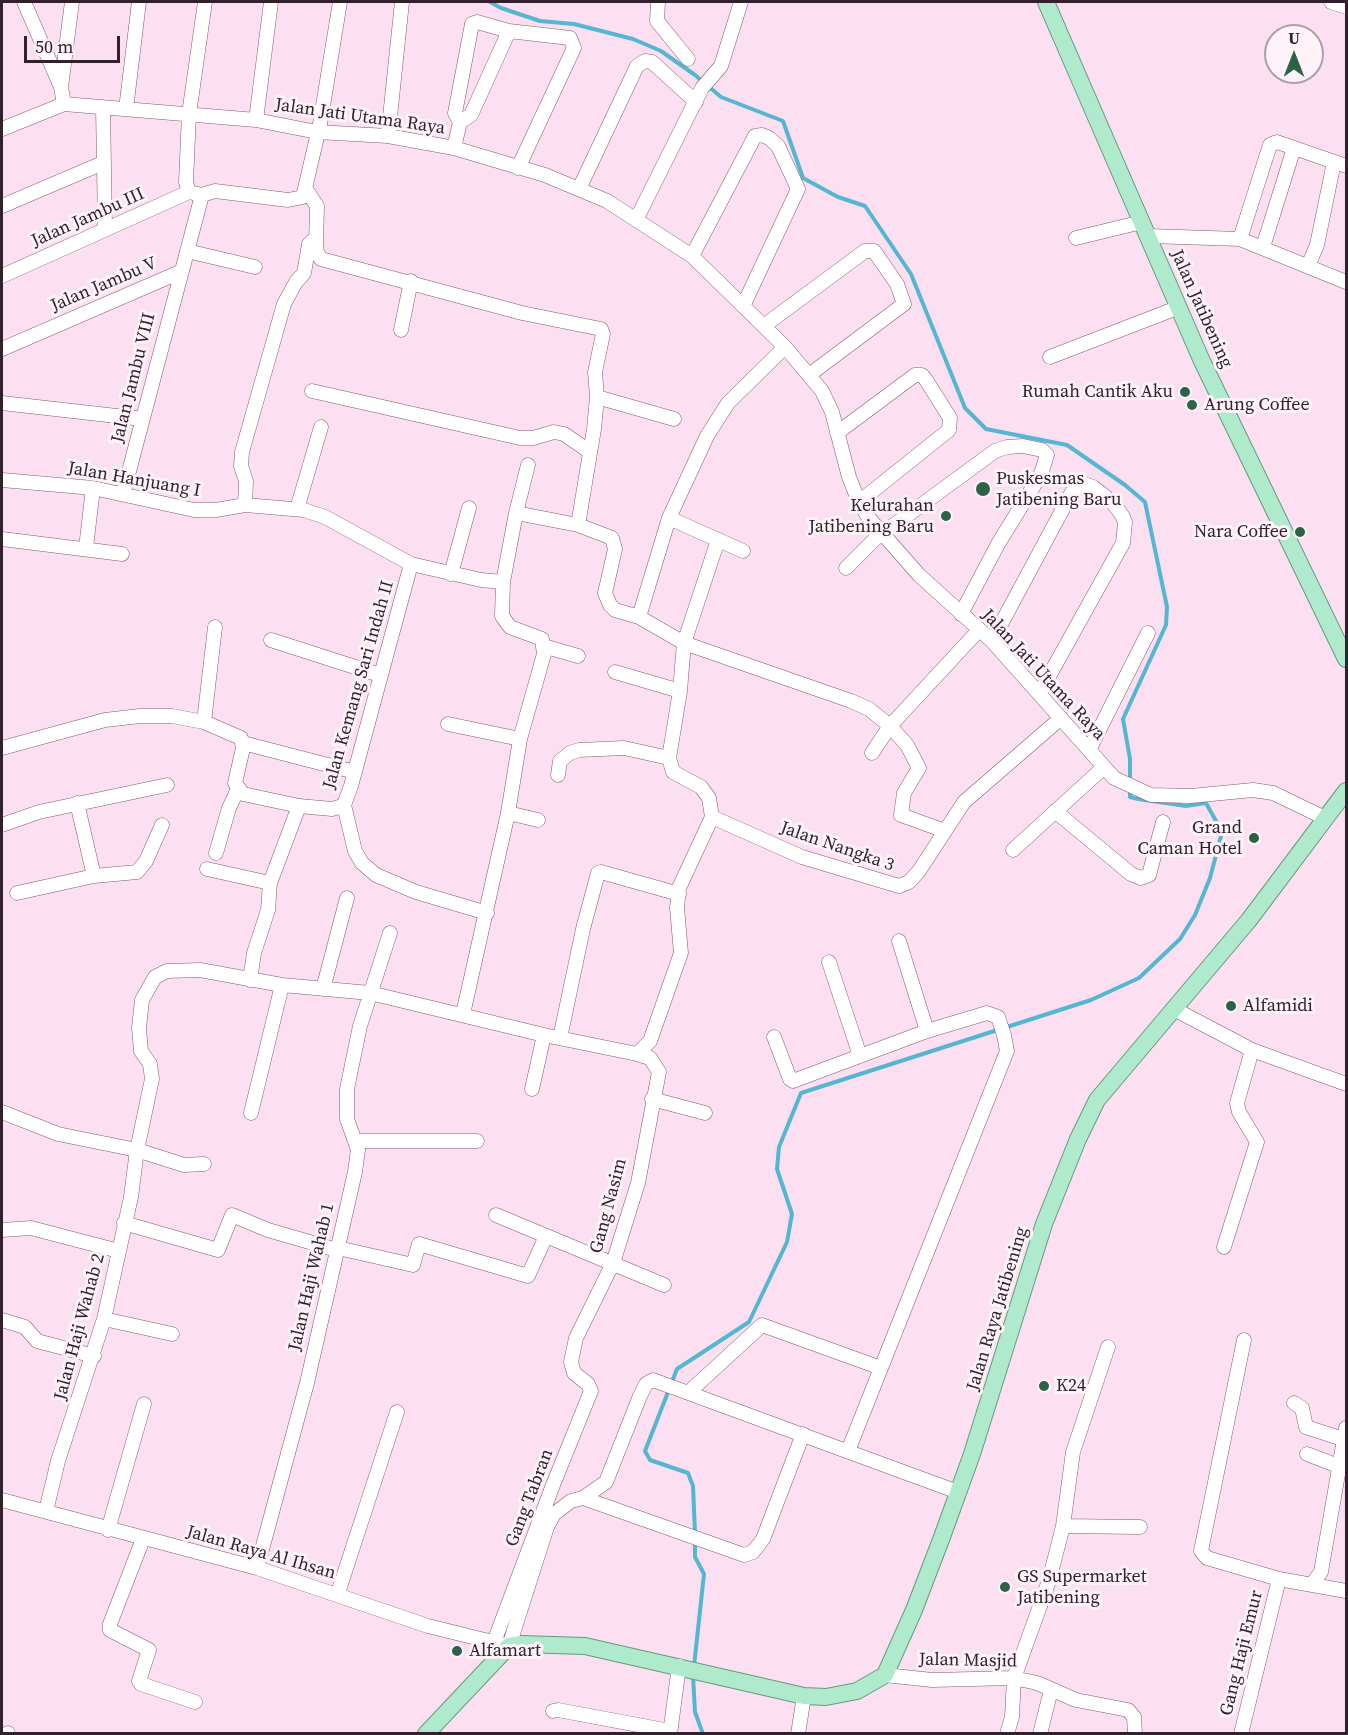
<!DOCTYPE html>
<html>
<head>
<meta charset="utf-8">
<style>
  body { margin:0 }
  #map { position:relative; width:1348px; height:1735px; overflow:hidden; background:#fce0f1; font-family:"Source Serif 4",serif }
  canvas { display:block }
  .frame { position:absolute; inset:0; border:3px solid #32212c; pointer-events:none }
  .north { position:absolute; left:1264px; top:24px; width:60px; height:60px; box-sizing:border-box; background:#fdf3f9; border:2px solid #ac9fa7; border-radius:50%; rotate:0deg; font-size:16px; font-weight:700; line-height:24px; text-align:center; color:#32212c }
  .north::after { content:''; display:block; margin:auto; width:21px; height:27px; background:#2d6247; clip-path:polygon(50% 0,100% 100%,50% 72%,0 100%) }
  .scale { position:absolute; left:24px; top:36px; width:96px; height:27px; box-sizing:border-box; border:3px solid #32212c; border-top:0; padding-left:8px; font-size:18px; line-height:21px; white-space:nowrap; color:#32212c; -webkit-text-stroke:4px #fdf3f9; paint-order:stroke }
</style>
</head>
<body>
<div id="map">
<canvas width="1348" height="1735"></canvas>
<div class="frame"></div>
<div class="north">U</div>
<div class="scale">50 m</div>
</div>
<script>
const c = document.querySelector('canvas').getContext('2d');
c.lineJoin = 'round';
const poly = rows => new Path2D(rows.map(r => 'M' + r).join(''));
function trace(path, color, width, dash) { c.strokeStyle = color; c.lineWidth = width; c.lineCap = dash ? 'butt' : 'round'; c.setLineDash(dash || []); c.stroke(path); }
function drawText(font, color, halo, rows, align = 'center') {
  c.font = font + ' "Source Serif 4",serif'; c.lineWidth = 6; c.setLineDash([]); c.textBaseline = 'middle'; c.strokeStyle = halo; c.fillStyle = color; for (const [text, x, y, turn = 0] of rows) {
    c.save(); c.translate(x, y); c.rotate((+turn || 0) * Math.PI / 180); c.textAlign = isNaN(turn) ? turn : align; if (halo) c.strokeText(text, 0, 0); c.fillText(text, 0, 0); c.restore();
  }
}
const stream = poly([
  [490,2,501,8,540,21,574,24,633,39,661,51,695,75,721,97,783,121,803,178,838,197,865,206,911,274,965,408,986,429,1067,445,1125,485,1145,502,1167,607,1166,625,1123,719,1130,759,1130,781],
  [695,1533,693,1486,688,1473,650,1460,645,1451,677,1369,749,1322,787,1242,792,1214,777,1169,779,1147,801,1093,1091,1000,1139,978,1180,939,1195,915,1210,878,1222,832,1206,803,1186,806,1138,799,1130,797,1130,788],
  [694,1666,704,1574,695,1557,695,1540],
  [693,1676,695,1712,703,1734]
]);
const minor = poly([
  [24,2,61,87,64,104],
  [658,2,657,21,688,59],
  [1331,2,1346,7],
  [61,87,72,2],
  [103,107,105,228],
  [126,109,139,2],
  [256,120,271,2],
  [460,122,455,113,472,24,477,22,509,31,570,38,574,48,518,168],
  [2,129,64,104,256,120,317,132,388,136,454,148,545,175,607,201,692,256,785,347,822,391,832,412,849,477,859,502,868,517,919,575,992,641,1114,778,1151,795,1191,796,1253,790,1273,793,1325,818],
  [388,136,402,2],
  [454,148,460,122,471,115,509,31],
  [306,189,317,206,316,244,317,253,321,259,522,313,601,329,603,334,595,372,597,397,594,429,578,525],
  [579,189,637,66,645,61,652,62,696,102],
  [189,192,202,195,215,191,288,200,303,197,320,124,340,2],
  [189,192,186,182,189,114,205,2],
  [2,206,103,163],
  [637,218,702,88,721,66,741,2],
  [1149,236,1240,239,1346,282],
  [1076,238,1142,222],
  [1240,239,1270,145,1277,142,1346,166],
  [1263,247,1294,148],
  [187,251,255,267],
  [692,256,755,136,762,135,769,138,778,146,798,189,744,304],
  [1308,266,1317,245,1334,162],
  [2,276,189,192],
  [765,325,865,251,874,251,897,284,904,304,809,375],
  [401,330,411,281],
  [2,349,180,272],
  [1050,357,1177,308],
  [312,391,520,438,533,438,554,432,564,434,590,452],
  [597,397,674,419],
  [2,403,143,419],
  [837,433,915,375,922,375,926,380,950,418,949,430,859,502],
  [2,480,93,488,194,510,216,510,245,505,304,510,325,517,411,564,481,580,503,582],
  [123,494,202,195],
  [245,505,246,481,241,466,242,452,284,304,296,282,304,273,309,244,312,241],
  [297,509,321,427],
  [516,513,528,465],
  [669,518,743,551],
  [2,539,122,554],
  [86,548,93,488],
  [846,568,875,539,995,451,1007,447,1023,446,1042,450,1047,455,1041,474,998,544,961,614],
  [451,574,469,508],
  [639,617,669,518,707,436,728,403,785,347],
  [271,640,380,675],
  [992,641,1073,490,1084,484,1093,487,1112,502,1122,515,1125,522,1123,543,1039,694],
  [543,646,578,656],
  [615,672,680,691],
  [204,722,215,627],
  [448,724,520,739],
  [243,743,355,772],
  [2,748,105,720,140,716,172,716,204,722,241,738,243,748,235,783,243,794,299,806,332,809,339,807,344,805,351,786,411,564],
  [1089,750,1148,633],
  [872,753,890,726,979,630],
  [558,775,560,761,570,753,579,750,624,748,669,758],
  [77,803,94,876],
  [344,805,355,851,362,863,376,875,416,892,487,913],
  [1055,811,1131,874,1141,878,1149,875,1163,822],
  [508,813,538,820],
  [712,817,802,857,899,886,909,882,919,871,964,802,1061,718],
  [2,825,39,812,167,785],
  [1013,850,1103,768],
  [216,853,229,808,238,789],
  [207,869,270,883],
  [17,893,94,876,137,872,146,861,162,825],
  [899,941,927,1031],
  [829,962,860,1056],
  [250,980,254,953,268,910,270,883,299,806],
  [323,989,347,898],
  [1174,1009,1252,1050,1346,1084],
  [463,1014,508,813,520,739,544,654,542,639,510,627,502,616,503,582,516,513,578,525,612,538,615,549,605,593,610,605,615,610,639,617,684,643,851,701,869,709,890,726,907,745,919,768,904,793,901,815,945,831],
  [774,1037,790,1079,793,1081,927,1031,987,1013,998,1017,1004,1035,1007,1051,848,1451],
  [560,1038,583,929,598,873,601,872,679,894],
  [532,1089,544,1035],
  [652,1099,705,1113],
  [2,1112,58,1134,137,1150,184,1165,204,1164],
  [251,1113,282,985],
  [355,1141,477,1141],
  [496,1215,664,1285],
  [124,1223,218,1250,232,1215,268,1230,337,1250],
  [2,1230,31,1228,119,1251],
  [1224,1247,1257,1142,1239,1112,1237,1103,1252,1050],
  [338,1248,413,1265,419,1244,528,1276,546,1236],
  [104,1319,172,1334],
  [2,1320,25,1327,37,1341,94,1356],
  [1244,1340,1201,1551,1207,1558,1279,1579],
  [689,1392,762,1325,881,1368],
  [1294,1403,1302,1408,1306,1427,1346,1440],
  [1307,1454,1346,1469],
  [583,1498,744,1555,753,1552,763,1539,803,1434],
  [2,1500,257,1568,428,1626,509,1646,547,1527,554,1514,571,1501,583,1498,606,1482,640,1396,646,1384,653,1380,958,1492],
  [46,1511,58,1461,104,1319,131,1197,137,1150,152,1079,150,1064,141,1051,139,1028,142,1000,155,977,167,971,200,970,282,985,370,993,544,1035,637,1054,650,1041,681,953,677,908,679,888,712,817,709,798,701,787,673,772,669,758,680,691,684,643,718,540],
  [1063,1526,1140,1527],
  [108,1530,144,1404],
  [143,1539,110,1624,110,1630,149,1650,139,1681,141,1684,195,1702],
  [257,1568,307,1383,355,1172,358,1150,347,1119,347,1089,360,1026,390,933],
  [1312,1584,1321,1572,1346,1428],
  [338,1593,397,1412],
  [494,1642,553,1485,591,1391,588,1384,574,1373,571,1362,576,1338,613,1263,638,1183,659,1072,650,1058,637,1054],
  [885,1675,932,1680,1014,1678,1037,1683,1076,1700,1128,1710,1134,1717,1135,1734],
  [553,1711,558,1710,670,1731],
  [8,1733,8,1734],
  [670,1734,679,1666],
  [798,1734,804,1696],
  [1007,1734,1012,1717,1014,1678,1049,1581,1063,1526,1073,1452,1108,1347],
  [1040,1734,1051,1690],
  [1241,1734,1279,1579,1346,1591]
]);
const major = poly([
  [1046,2,1201,359,1346,659],
  [426,1734,509,1646,521,1644,585,1646,804,1696,826,1697,857,1691,885,1675,914,1610,942,1537,972,1454,1044,1224,1078,1139,1097,1100,1249,920,1346,791]
]);
const markers = [
  [1185,392,6,"#2d6247"],
  [1192,405,6,"#2d6247"],
  [983,489,8,"#2d6247"],
  [946,516,6,"#2d6247"],
  [1300,532,6,"#2d6247"],
  [1254,838,6,"#2d6247"],
  [1231,1006,6,"#2d6247"],
  [1044,1386,6,"#2d6247"],
  [1005,1587,6,"#2d6247"],
  [457,1651,6,"#2d6247"]
];
const streetNames = [
  ["Jalan Jati Utama Raya",360,117,8],
  ["Jalan Jambu III",88,218,-24],
  ["Jalan Jambu V",104,285,-23],
  ["Jalan Jatibening",1201,309,66],
  ["Jalan Jambu VIII",134,378,-76],
  ["Jalan Hanjuang I",134,480,10],
  ["Jalan Jati Utama Raya",1043,675,47],
  ["Jalan Kemang Sari Indah II",359,685,-74],
  ["Jalan Nangka 3",837,847,19],
  ["Gang Nasim",609,1206,-75],
  ["Jalan Haji Wahab 1",312,1277,-77],
  ["Jalan Raya Jatibening",998,1309,-73],
  ["Jalan Haji Wahab 2",80,1327,-75],
  ["Gang Tabran",530,1498,-69],
  ["Jalan Raya Al Ihsan",261,1553,16],
  ["Gang Haji Emur",1242,1653,-76],
  ["Jalan Masjid",968,1661,1]
];
const poiNames = [
  ["Rumah Cantik Aku",1173,392,"right"],
  ["Arung Coffee",1204,405],
  ["Puskesmas",996,479],
  ["Jatibening Baru",996,500],
  ["Kelurahan",934,506,"right"],
  ["Jatibening Baru",934,527,"right"],
  ["Nara Coffee",1288,532,"right"],
  ["Grand",1242,828,"right"],
  ["Caman Hotel",1242,849,"right"],
  ["Alfamidi",1243,1006],
  ["K24",1056,1386],
  ["GS Supermarket",1017,1577],
  ["Jatibening",1017,1598],
  ["Alfamart",469,1651]
];
trace(stream, '#55b6d2', 4);
trace(minor, '#805973', 15);
trace(major, '#629b7e', 18);
trace(minor, '#fff', 14);
trace(major, '#b0eacc', 16);
for (const [x, y, r, color] of markers) { const dot = new Path2D(); dot.arc(x, y, r, 0, 2 * Math.PI); c.fillStyle = color; c.fill(dot); trace(dot, '#fdf3f9', 2); }
drawText('18px', '#32212c', '#fdf3f9', streetNames);
drawText('18px', '#32212c', '#fdf3f9', poiNames, 'left');
</script>
</body>
</html>
